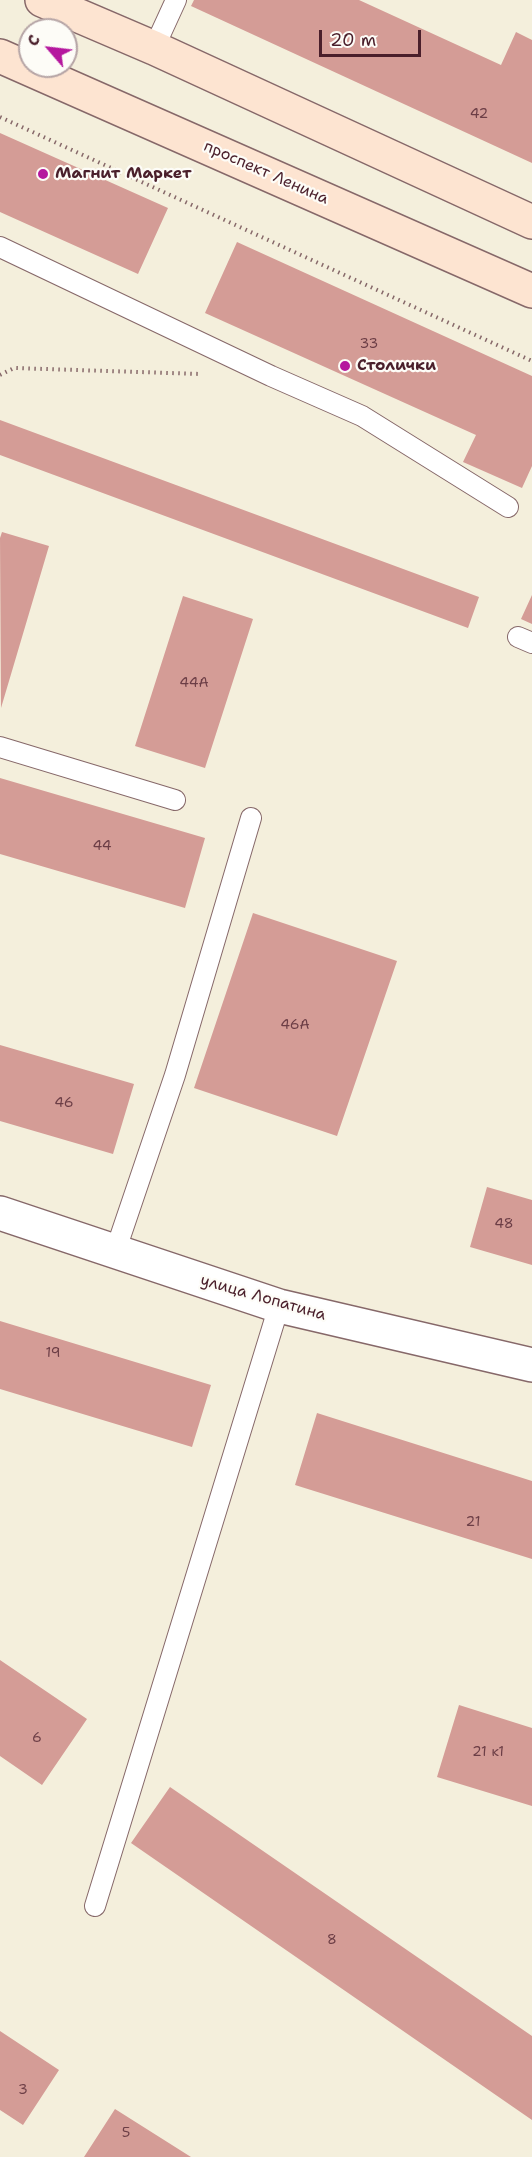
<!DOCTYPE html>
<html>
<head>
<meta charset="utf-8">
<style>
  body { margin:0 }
  #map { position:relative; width:532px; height:2157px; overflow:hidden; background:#f4efdc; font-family:"Shantell Sans",sans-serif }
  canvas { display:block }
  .north { position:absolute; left:18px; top:18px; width:60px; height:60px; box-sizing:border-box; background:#fdfcf7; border:2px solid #b5a4a5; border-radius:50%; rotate:298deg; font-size:16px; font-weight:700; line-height:24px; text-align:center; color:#4a1f2b }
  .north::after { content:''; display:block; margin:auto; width:21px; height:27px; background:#b5179e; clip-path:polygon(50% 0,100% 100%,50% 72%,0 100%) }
  .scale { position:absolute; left:319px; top:30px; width:102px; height:27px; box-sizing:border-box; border:3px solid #4a1f2b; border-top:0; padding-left:8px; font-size:18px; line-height:21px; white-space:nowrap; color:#4a1f2b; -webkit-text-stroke:4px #fdfcf7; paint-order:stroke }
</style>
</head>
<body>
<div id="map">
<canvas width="532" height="2157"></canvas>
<div class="north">С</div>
<div class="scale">20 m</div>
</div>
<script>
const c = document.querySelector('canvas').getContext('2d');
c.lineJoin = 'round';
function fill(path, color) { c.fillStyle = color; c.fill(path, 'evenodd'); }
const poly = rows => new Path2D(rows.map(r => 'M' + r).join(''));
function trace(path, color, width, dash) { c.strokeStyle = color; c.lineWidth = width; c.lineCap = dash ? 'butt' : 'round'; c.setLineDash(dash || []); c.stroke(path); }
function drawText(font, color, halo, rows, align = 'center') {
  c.font = font + ' "Shantell Sans",sans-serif'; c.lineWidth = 4.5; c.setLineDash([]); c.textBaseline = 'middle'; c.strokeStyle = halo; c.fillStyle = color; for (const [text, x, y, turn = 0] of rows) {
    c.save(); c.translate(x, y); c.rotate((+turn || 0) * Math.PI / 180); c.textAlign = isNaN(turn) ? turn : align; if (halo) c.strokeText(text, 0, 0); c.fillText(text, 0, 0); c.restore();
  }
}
const building = poly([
  [194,0,359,0,501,65,516,32,532,40,532,163,191,6],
  [0,133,168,208,138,274,0,212],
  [237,242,532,376,532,466,522,488,463,462,476,435,205,313],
  [0,420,479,597,468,628,0,455],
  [2,532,49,546,1,708,0,538],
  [532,595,532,624,521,619],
  [183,596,253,619,205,768,135,746],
  [0,778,205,838,185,908,0,854],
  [253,913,397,961,337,1136,194,1088],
  [0,1045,134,1084,113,1154,0,1121],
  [487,1187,532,1200,532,1265,470,1247],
  [0,1321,211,1385,192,1447,0,1389],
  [317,1413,532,1481,532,1559,295,1485],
  [0,1660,87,1719,42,1785,0,1756],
  [459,1705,532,1728,532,1806,437,1777],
  [170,1787,532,2036,532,2120,131,1843],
  [0,2031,59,2070,23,2125,0,2110],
  [115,2109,191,2157,84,2157]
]);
const path = poly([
  [0,117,532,361],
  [0,375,14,368,201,374]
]);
const service = poly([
  [154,48,176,0],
  [0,247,271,376,362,416,508,507],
  [518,637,532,643],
  [0,747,175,800],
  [115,1252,175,1075,251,818],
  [95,1906,279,1306]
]);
const minor = poly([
  [0,1213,279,1306,532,1365]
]);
const secondary = poly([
  [42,0,154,48,532,222],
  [0,56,532,291]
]);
const markers = [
  [43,174,6,"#b5179e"],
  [345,366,6,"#b5179e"]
];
const numberNames = [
  ["42",479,114],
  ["33",369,344],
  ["44А",194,683],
  ["44",102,846],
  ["46А",295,1025],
  ["46",64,1103],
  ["48",504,1224],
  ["19",53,1353],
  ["21",473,1522],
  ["6",37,1738],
  ["21 к1",488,1752],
  ["8",332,1940],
  ["3",23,2090],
  ["5",126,2133]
];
const streetNames = [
  ["проспект Ленина",266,173,24],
  ["улица Лопатина",263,1298,16]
];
const poiNames = [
  ["Магнит Маркет",55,174],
  ["Столички",357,366]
];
fill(building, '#d49c96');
trace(service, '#866869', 22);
trace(minor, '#866869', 36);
trace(secondary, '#866869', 36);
trace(path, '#866869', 4, [1.5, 4.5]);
trace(service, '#fff', 20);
trace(minor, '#fff', 33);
trace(secondary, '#fde4d1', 33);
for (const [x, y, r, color] of markers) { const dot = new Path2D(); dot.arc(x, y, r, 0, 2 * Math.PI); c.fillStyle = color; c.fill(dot); trace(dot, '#fdfcf7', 2); }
drawText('14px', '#6c3e46', null, numberNames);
drawText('16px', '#4a1f2b', '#fdfcf7', streetNames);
drawText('bold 16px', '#4a1f2b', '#fdfcf7', poiNames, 'left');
</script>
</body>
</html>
